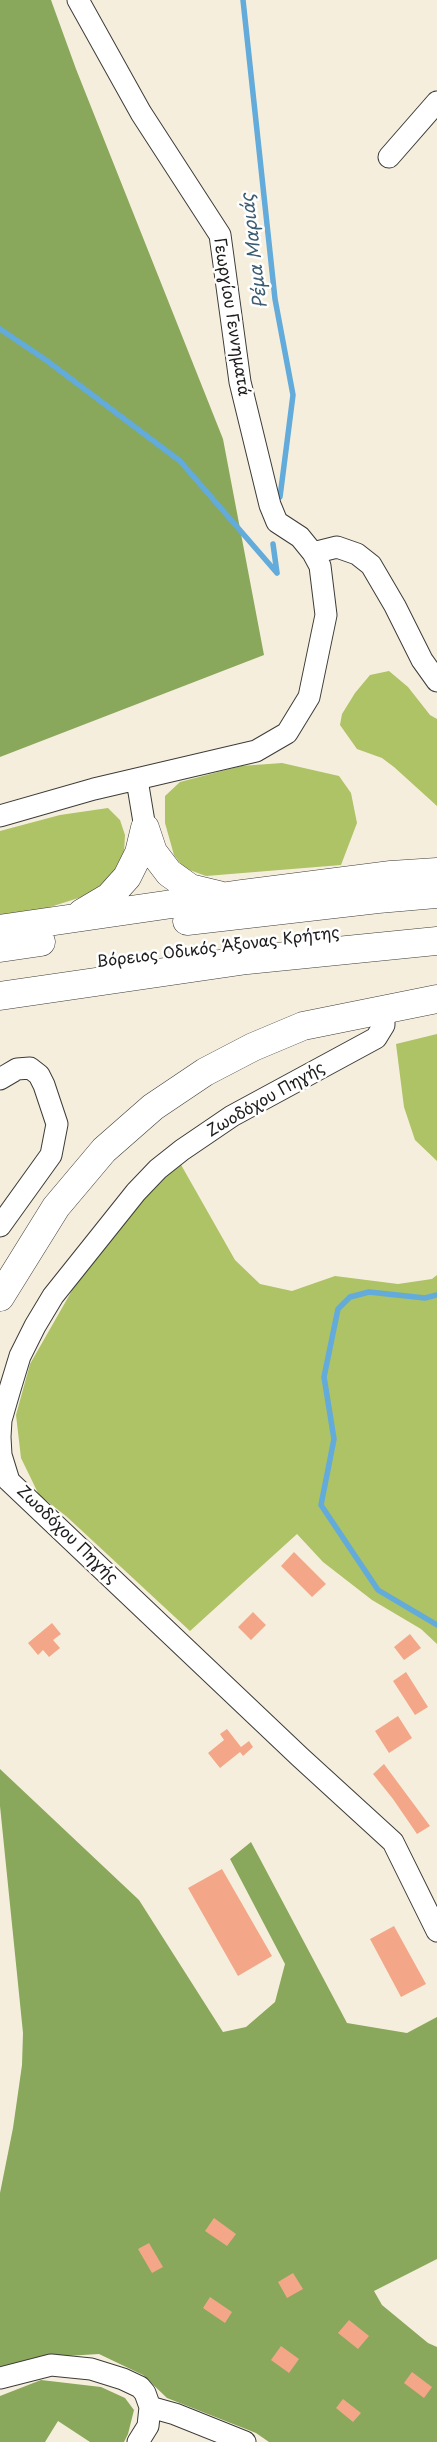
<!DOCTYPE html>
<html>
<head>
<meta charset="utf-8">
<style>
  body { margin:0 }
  canvas { display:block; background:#f5eedc }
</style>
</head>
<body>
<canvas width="437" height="2442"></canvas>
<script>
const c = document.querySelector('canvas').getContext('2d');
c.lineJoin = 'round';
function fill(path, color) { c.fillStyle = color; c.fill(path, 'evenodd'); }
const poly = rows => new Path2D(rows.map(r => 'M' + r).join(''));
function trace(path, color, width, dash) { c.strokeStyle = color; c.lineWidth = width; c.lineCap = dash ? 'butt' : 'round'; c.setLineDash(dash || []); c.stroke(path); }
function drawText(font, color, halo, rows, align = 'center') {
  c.font = font + ' "Playpen Sans",sans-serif'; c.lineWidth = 5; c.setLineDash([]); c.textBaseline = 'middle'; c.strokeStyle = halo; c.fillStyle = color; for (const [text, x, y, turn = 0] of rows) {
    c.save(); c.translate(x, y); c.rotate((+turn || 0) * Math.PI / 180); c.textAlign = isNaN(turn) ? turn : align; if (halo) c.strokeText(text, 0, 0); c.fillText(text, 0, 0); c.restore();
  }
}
const green = poly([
  [389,671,408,687,430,715,437,719,437,806,394,767,382,758,357,749,340,725,342,714,355,693,370,675],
  [282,763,339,776,351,793,357,823,341,865,206,876,184,868,174,855,165,823,165,796,180,782,241,766],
  [108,808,120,820,125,835,124,853,109,881,91,894,47,908,0,916,0,831,60,815],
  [437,1034,437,1161,415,1140,404,1107,396,1044],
  [180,1163,235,1260,260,1284,292,1291,335,1276,398,1284,432,1279,437,1275,437,1644,421,1629,372,1600,323,1562,297,1534,190,1631,66,1516,39,1495,21,1458,16,1415,30,1364,74,1287,128,1214]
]);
const forest = poly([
  [0,0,51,0,76,69,223,439,264,655,0,757],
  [0,1769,139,1900,223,2032,246,2027,275,2002,285,1964,230,1859,251,1842,347,2023,407,2033,437,2017,437,2259,374,2291,382,2305,428,2343,437,2347,437,2442,269,2442,256,2433,167,2398,143,2375,99,2354,33,2358,0,2370,0,2193,13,2128,22,2065,23,2033,0,1806],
  [41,2380,101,2387,125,2398,134,2410,128,2434,124,2442,90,2442,58,2421,45,2442,0,2442,0,2396]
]);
const stream = poly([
  [243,0,275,299,293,395,280,497],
  [0,329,46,360,180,461,277,573],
  [273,544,277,573],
  [437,1295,425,1298,369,1292,350,1297,338,1309,324,1377,334,1439,321,1505,378,1590,437,1625]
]);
const building = poly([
  [294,1552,326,1584,312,1597,281,1566],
  [253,1612,266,1625,251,1640,238,1627],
  [52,1623,61,1634,53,1640,60,1648,49,1657,43,1650,38,1655,28,1643],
  [410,1634,421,1648,404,1660,394,1647],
  [406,1672,428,1707,415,1715,393,1681],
  [398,1716,412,1738,389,1753,375,1731],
  [227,1729,241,1747,249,1741,253,1747,243,1756,240,1752,220,1768,208,1753,224,1740,220,1734],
  [384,1764,430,1826,417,1834,393,1799,373,1774],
  [222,1869,272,1956,238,1976,188,1888],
  [394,1926,426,1984,401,1997,370,1939],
  [214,2218,236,2234,227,2246,205,2231],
  [149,2243,163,2267,152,2273,138,2249],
  [293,2273,303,2289,287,2298,278,2282],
  [210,2297,232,2312,225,2323,203,2308],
  [349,2320,369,2336,358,2349,338,2333],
  [281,2346,299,2359,289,2373,271,2360],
  [412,2372,432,2387,424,2398,404,2383],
  [343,2399,361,2413,353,2422,336,2408]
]);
const minor = poly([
  [389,157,437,102],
  [313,553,337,547,357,554,371,565,395,606,422,660,437,681],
  [137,780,145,828],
  [0,816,94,789,256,751,287,733,309,697,326,615,320,566,313,553,300,537,277,522,270,505,240,382,220,235,141,113,78,0],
  [384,1010,384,1025,376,1038,232,1116,182,1150,158,1169,136,1192,53,1296,35,1326,20,1356,10,1389,1,1420,0,1437,1,1455,9,1481,300,1757,393,1842,437,1931],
  [0,1079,17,1069,30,1068,39,1075,44,1085,57,1124,51,1155,0,1226],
  [0,2378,51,2365,91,2369,123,2379,140,2387,145,2393,150,2407,148,2426,138,2442],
  [150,2407,175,2414,245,2442]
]);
const major = poly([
  [0,1297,56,1207,104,1150,153,1107,205,1072,253,1047,303,1026,437,999]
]);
const highway = poly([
  [145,828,153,852,169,873,190,888,219,895],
  [82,913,109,897,127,877,139,853,145,828],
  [187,921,378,899,437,894],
  [0,929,241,894,391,875,437,872],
  [0,948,41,942],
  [0,996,247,960,437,941]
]);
const streetNames = [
  ["Γεωργίου Γεννηματά",231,317,81],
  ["Βόρειος Οδικός Άξονας Κρήτης",218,948,-7],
  ["Ζωοδόχου Πηγής",266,1100,-30],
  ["Ζωοδόχου Πηγής",67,1535,44]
];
const waterNames = [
  ["Ρέμα Μαριάς",255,251,-97]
];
fill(green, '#aec266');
fill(forest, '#8aa85b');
trace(stream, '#62abda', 5.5);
fill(building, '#f3a788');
trace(minor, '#3d3c39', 23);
trace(major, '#3d3c39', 29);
trace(highway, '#3d3c39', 29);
trace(minor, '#fff', 21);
trace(major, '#fff', 28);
trace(highway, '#fff', 28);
drawText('16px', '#1c1c1c', '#fff', streetNames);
drawText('italic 18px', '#3c5c71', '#fff', waterNames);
</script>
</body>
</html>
